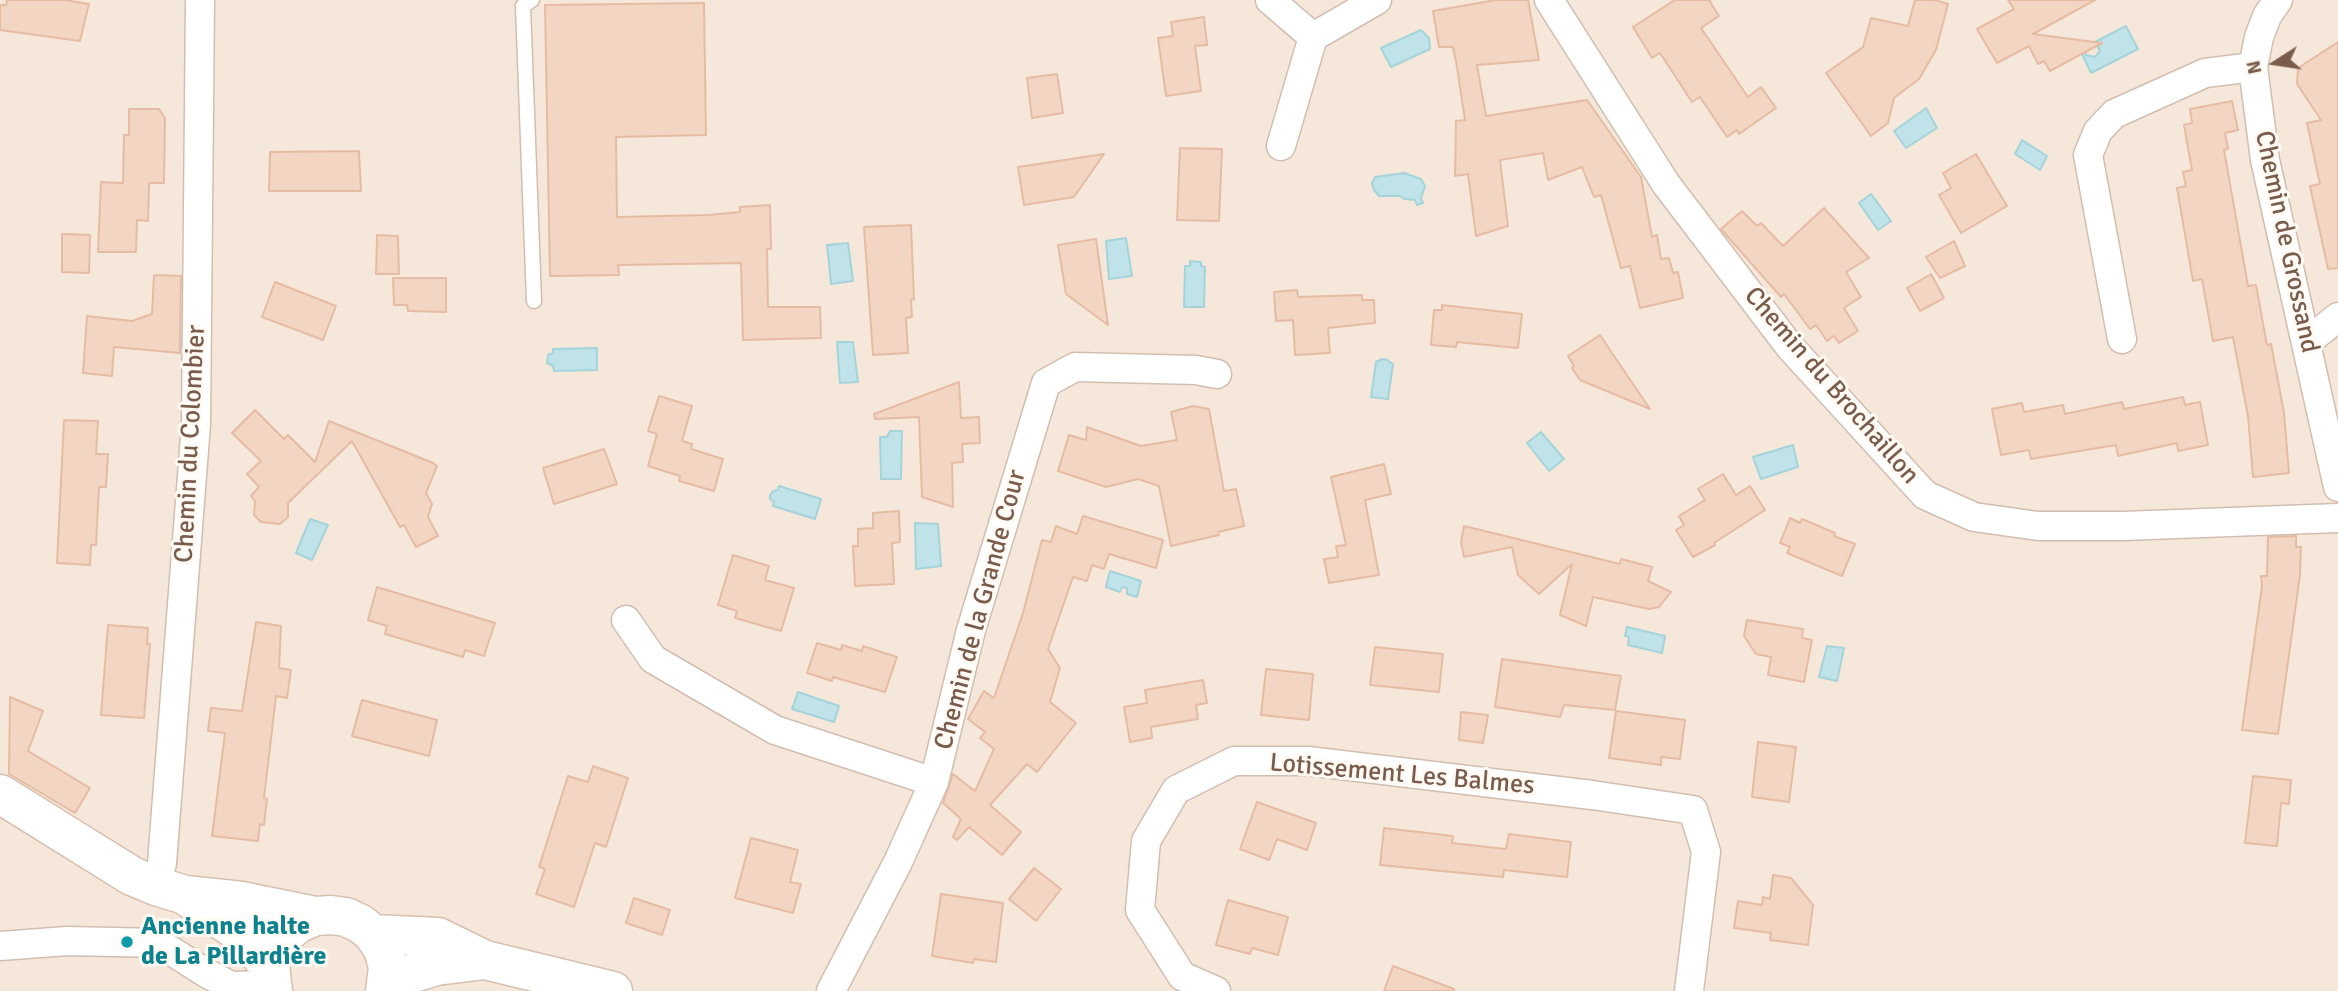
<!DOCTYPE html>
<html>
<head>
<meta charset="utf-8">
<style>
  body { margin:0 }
  #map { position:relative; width:2338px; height:991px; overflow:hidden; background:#fdf6ec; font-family:Signika,sans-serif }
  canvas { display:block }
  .north { position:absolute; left:2240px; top:28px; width:70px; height:70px; -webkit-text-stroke:5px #fffaf3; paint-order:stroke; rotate:258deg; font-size:19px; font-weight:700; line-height:28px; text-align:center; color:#7a5c4d }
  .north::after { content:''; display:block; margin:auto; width:24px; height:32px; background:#7a5c4d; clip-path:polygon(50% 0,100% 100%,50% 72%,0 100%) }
</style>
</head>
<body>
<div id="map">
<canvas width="2338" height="991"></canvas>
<div class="north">N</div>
</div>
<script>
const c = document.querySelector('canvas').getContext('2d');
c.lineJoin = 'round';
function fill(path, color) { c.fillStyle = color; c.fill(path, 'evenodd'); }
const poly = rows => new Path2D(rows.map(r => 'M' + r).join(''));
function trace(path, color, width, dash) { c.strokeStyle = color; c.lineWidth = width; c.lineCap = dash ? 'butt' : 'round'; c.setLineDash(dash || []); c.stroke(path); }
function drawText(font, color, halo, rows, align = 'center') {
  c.font = font + ' Signika,sans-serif'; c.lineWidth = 6; c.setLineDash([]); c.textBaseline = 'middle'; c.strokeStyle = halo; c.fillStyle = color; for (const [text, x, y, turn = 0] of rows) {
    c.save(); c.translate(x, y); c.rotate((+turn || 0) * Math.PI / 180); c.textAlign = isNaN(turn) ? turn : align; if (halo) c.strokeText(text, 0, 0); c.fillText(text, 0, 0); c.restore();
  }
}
const residential = poly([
  [0,0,2338,0,2338,991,0,991]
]);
const water = poly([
  [2126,26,2138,49,2091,73,2080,50,2085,50,2086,55,2095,57,2100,51,2095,42,2126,26],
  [1421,30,1429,38,1430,49,1391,67,1381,48,1421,30],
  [1926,108,1937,128,1906,148,1894,131,1926,108],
  [2022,140,2047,156,2040,170,2015,154,2022,140],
  [1404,173,1421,179,1425,186,1421,198,1423,203,1417,205,1415,200,1404,199,1400,196,1379,196,1374,190,1372,183,1375,177,1404,173],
  [1871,194,1891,221,1878,230,1859,203,1871,194],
  [1126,238,1132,276,1109,279,1106,241,1126,238],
  [848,243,853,281,831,284,827,245,848,243],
  [1190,261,1201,262,1201,266,1205,267,1204,307,1184,307,1185,266,1190,266,1190,261],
  [837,342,853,342,858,382,840,383,837,342],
  [597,348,597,370,554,371,553,366,547,363,548,355,553,353,553,349,597,348],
  [1382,359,1387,360,1393,364,1388,399,1371,397,1376,362,1382,359],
  [890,431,902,431,901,479,881,479,880,437,887,437,890,431],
  [1541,432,1564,459,1549,471,1527,443,1541,432],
  [1793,445,1798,467,1761,479,1753,457,1793,445],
  [779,486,821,499,815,519,773,506,774,502,770,499,770,495,773,491,778,490,779,486],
  [310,519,328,525,312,560,296,553,310,519],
  [915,523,938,524,941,566,916,569,915,523],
  [1110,571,1141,581,1137,597,1127,594,1127,588,1122,587,1120,592,1106,587,1110,571],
  [1627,627,1665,636,1662,653,1628,645,1629,637,1625,636,1627,627],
  [1827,646,1844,648,1837,681,1819,677,1827,646],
  [798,692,839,706,834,722,792,709,798,692]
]);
const building = poly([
  [7,0,65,0,89,4,80,41,0,30,0,5,6,5,7,0],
  [1496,0,1528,0,1539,60,1477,65,1486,116,1587,100,1641,177,1652,237,1657,235,1661,259,1669,258,1673,273,1678,272,1683,298,1640,308,1630,266,1621,268,1601,195,1594,197,1582,167,1548,180,1543,153,1500,160,1508,226,1476,236,1468,174,1455,176,1456,121,1465,120,1457,67,1453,47,1439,47,1433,11,1496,0],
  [1675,0,1709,0,1719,16,1701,28,1748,97,1761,87,1776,108,1739,134,1737,130,1727,137,1700,97,1692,102,1660,53,1652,58,1633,27,1675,0],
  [1915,0,1935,0,1948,4,1936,50,1919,79,1894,98,1888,123,1871,136,1826,73,1863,47,1871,18,1908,26,1915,0],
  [2008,0,2095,0,2033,34,2102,43,2050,71,2044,61,2038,64,2029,46,1997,63,1977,29,2014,9,2008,0],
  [704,3,706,135,616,137,617,217,708,215,740,212,740,207,770,205,771,249,767,249,768,307,820,307,821,338,743,340,741,263,618,265,619,275,550,276,545,5,704,3],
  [1204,17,1207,45,1195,46,1201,91,1166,96,1158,38,1173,36,1171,22,1204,17],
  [2338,42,2338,268,2328,269,2310,186,2320,184,2307,123,2321,120,2297,84,2298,68,2338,42],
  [1057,74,1063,113,1032,118,1027,78,1057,74],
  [2232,101,2238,130,2225,133,2228,149,2224,150,2248,286,2256,285,2267,345,2271,344,2284,413,2289,473,2253,477,2248,416,2233,337,2213,341,2202,279,2193,281,2177,188,2186,186,2183,172,2192,170,2184,125,2192,123,2190,109,2232,101],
  [129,109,159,109,165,118,164,183,149,183,148,221,137,220,136,252,98,252,101,182,123,183,124,135,129,135,129,109],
  [1180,148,1222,149,1219,221,1177,220,1180,148],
  [359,151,361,191,269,191,270,152,359,151],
  [1104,154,1074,197,1024,205,1018,167,1104,154],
  [1976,154,2007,206,1961,233,1939,195,1951,188,1943,173,1976,154],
  [1824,208,1869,258,1846,272,1861,297,1844,308,1858,331,1839,343,1834,336,1827,341,1816,325,1810,329,1784,294,1781,297,1721,229,1742,211,1757,226,1761,223,1783,246,1824,208],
  [911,225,914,299,911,300,912,317,906,318,908,353,873,355,864,227,911,225],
  [62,234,90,235,89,273,62,272,62,234],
  [377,235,398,236,399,274,376,274,377,235],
  [1096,239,1108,325,1066,294,1058,245,1096,239],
  [1954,241,1965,266,1940,278,1926,257,1954,241],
  [1931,274,1944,298,1920,311,1907,288,1931,274],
  [154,275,181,276,180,353,114,347,112,376,83,373,87,316,132,321,152,314,154,275],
  [393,278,446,278,446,312,408,311,407,305,394,305,393,278],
  [275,282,336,306,323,340,262,317,275,282],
  [1297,290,1298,297,1362,295,1362,300,1374,300,1375,323,1328,328,1330,353,1295,355,1293,320,1276,321,1274,292,1297,290],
  [1442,305,1522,314,1518,348,1457,342,1456,347,1431,345,1434,310,1442,310,1442,305],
  [1600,335,1616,359,1650,409,1580,380,1572,368,1574,366,1568,356,1600,335],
  [959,382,961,418,979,417,980,443,962,444,963,462,952,463,953,507,922,497,919,417,875,419,874,414,959,382],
  [659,396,692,406,682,441,692,444,691,449,723,459,714,491,679,481,680,476,648,466,657,434,648,431,659,396],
  [2183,397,2185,405,2200,402,2208,445,2178,451,2177,443,2118,456,2116,445,2031,459,2029,450,2001,455,1992,409,2022,403,2024,412,2063,405,2065,414,2122,402,2124,409,2183,397],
  [1193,406,1209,409,1224,491,1236,489,1244,526,1218,532,1219,535,1171,546,1159,486,1138,479,1106,487,1058,471,1069,435,1086,440,1087,427,1141,446,1177,440,1171,412,1193,406],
  [255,410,284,439,288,435,315,462,329,421,433,463,437,466,426,493,432,504,428,517,438,536,416,547,404,525,400,527,352,441,288,503,288,517,280,524,261,522,254,515,255,501,251,496,259,487,247,474,261,461,232,433,255,410],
  [64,420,98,421,96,454,108,454,106,487,99,487,96,545,91,545,90,565,57,563,64,420],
  [604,449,617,484,554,504,543,468,604,449],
  [1384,464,1391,494,1365,500,1379,575,1329,583,1324,559,1338,557,1336,546,1346,545,1331,477,1384,464],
  [1723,474,1736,495,1750,486,1765,510,1714,543,1715,545,1693,557,1676,530,1684,525,1679,516,1705,500,1698,489,1723,474],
  [899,511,900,542,892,543,894,584,855,586,853,546,858,546,858,529,873,528,873,513,899,511],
  [1083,516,1163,540,1156,568,1109,554,1104,569,1092,565,1087,581,1073,577,1048,649,1060,668,1050,702,1076,723,1037,772,1027,764,990,805,1021,832,1002,855,969,827,957,840,953,837,961,819,943,803,953,774,975,791,994,749,980,738,985,732,968,719,984,691,994,698,1023,613,1042,540,1051,542,1056,526,1077,534,1083,516],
  [1790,518,1800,523,1802,519,1835,533,1834,536,1855,544,1842,576,1787,553,1790,547,1780,543,1790,518],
  [1464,526,1620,564,1621,559,1652,567,1648,581,1671,592,1659,607,1649,609,1593,597,1586,626,1560,615,1572,564,1539,594,1518,575,1512,547,1464,557,1461,542,1464,526],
  [2296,536,2296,547,2301,547,2300,575,2278,734,2242,730,2262,586,2261,576,2267,576,2268,537,2296,536],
  [733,555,769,566,765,580,794,588,781,631,735,618,737,611,718,605,733,555],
  [377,587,495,623,484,656,465,650,463,657,385,634,387,626,368,620,377,587],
  [1747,620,1803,629,1802,638,1812,640,1804,682,1768,675,1771,657,1756,654,1744,636,1747,620],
  [256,622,281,626,279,668,291,670,287,698,276,696,264,798,267,799,264,825,260,824,258,841,212,836,225,733,208,731,211,708,242,711,256,622],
  [108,625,148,628,147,644,150,644,144,718,101,715,108,625],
  [817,643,841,650,842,645,862,651,863,646,897,657,885,692,833,677,832,681,807,673,817,643],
  [1375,647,1443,654,1439,692,1370,685,1375,647],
  [1502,659,1621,676,1615,710,1564,705,1560,717,1495,707,1502,659],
  [1266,669,1313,674,1309,720,1261,715,1266,669],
  [1203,680,1207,703,1196,705,1198,719,1151,727,1152,738,1130,742,1124,707,1147,703,1145,690,1203,680],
  [10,697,43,711,28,751,90,788,75,813,9,774,10,697],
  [362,700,437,720,429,756,352,736,362,700],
  [1616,711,1685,720,1680,759,1661,757,1661,765,1609,758,1616,711],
  [1461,712,1488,715,1483,743,1459,740,1461,712],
  [1758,742,1796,747,1789,802,1752,797,1758,742],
  [593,766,628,778,606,847,595,843,574,907,536,894,545,869,539,867,568,776,588,782,593,766],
  [2253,776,2291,780,2289,804,2281,803,2277,846,2245,843,2253,776],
  [1257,802,1316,823,1307,850,1277,839,1269,860,1240,849,1257,802],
  [1384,828,1453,836,1452,843,1506,849,1509,834,1571,842,1567,877,1504,870,1503,877,1380,865,1384,828],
  [751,838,798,850,790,882,801,884,793,913,735,898,751,838],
  [1034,868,1061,889,1036,921,1009,899,1034,868],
  [1773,875,1791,878,1813,905,1808,945,1770,940,1771,933,1734,928,1738,901,1762,905,1763,897,1770,899,1773,875],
  [941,894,1003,903,996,962,974,959,973,963,932,956,941,894],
  [634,898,670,910,662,935,626,923,634,898],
  [1228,900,1288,917,1278,955,1252,948,1250,954,1216,945,1228,900],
  [1393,966,1454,989,1454,991,1384,991,1393,966]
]);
const service = poly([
  [532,0,523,6,534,301]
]);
const minor = poly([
  [1270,0,1313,37],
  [1549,0,1666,184,1790,347,1925,495,1974,517,2038,526,2123,526,2338,518],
  [2278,0,2267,16,2259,37,2253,67,2265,160,2338,487],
  [1281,146,1313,37,1377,0],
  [2122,339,2088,155,2098,131,2114,114,2205,73,2253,67],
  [2307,342,2338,317],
  [626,620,653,659,775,730,934,782],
  [156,886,162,863,196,424,200,0],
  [0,946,67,941,159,943,206,973,231,986,270,985],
  [831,991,898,862,934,782,971,630,1046,383,1075,367,1196,370,1217,374],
  [1216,991,1182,976,1140,910,1146,841,1176,790,1234,761,1308,761,1592,795,1693,810,1706,852,1689,991]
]);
const secondary = poly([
  [0,794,132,876,156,886,185,895,242,901,316,916],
  [189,898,239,932,270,966],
  [373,934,438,937,485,960,613,991],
  [387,986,407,975,436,966,485,960],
  [273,991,270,966,275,949,285,934,299,923,316,916,331,915,346,917,361,924,373,934,383,949,388,967,385,991]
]);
const markers = [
  [127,942,7,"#0f9aa8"]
];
const streetNames = [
  ["Chemin de Grossand",2286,242,78],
  ["Chemin du Brochaillon",1831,386,49],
  ["Chemin du Colombier",191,444,-87],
  ["Chemin de la Grande Cour",981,610,-75],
  ["Lotissement Les Balmes",1402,775,5]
];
const cultureNames = [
  ["Ancienne halte",141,927],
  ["de La Pillardière",141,957]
];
fill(residential, '#f5e8da');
fill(water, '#bfe3e8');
trace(water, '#a5d3da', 2);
fill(building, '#f3d5c3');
trace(building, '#e6bba3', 2);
trace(service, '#d1beb0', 17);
trace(minor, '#d1beb0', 31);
trace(secondary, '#d6c0b0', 41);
trace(service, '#fff', 14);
trace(minor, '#fff', 28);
trace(secondary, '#fff', 38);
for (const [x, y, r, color] of markers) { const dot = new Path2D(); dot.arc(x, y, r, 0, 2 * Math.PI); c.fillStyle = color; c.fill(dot); trace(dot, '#fffaf3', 2.5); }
drawText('26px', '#7a5c4d', '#fffaf3', streetNames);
drawText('bold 26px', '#0d838f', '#fffaf3', cultureNames, 'left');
</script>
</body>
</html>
